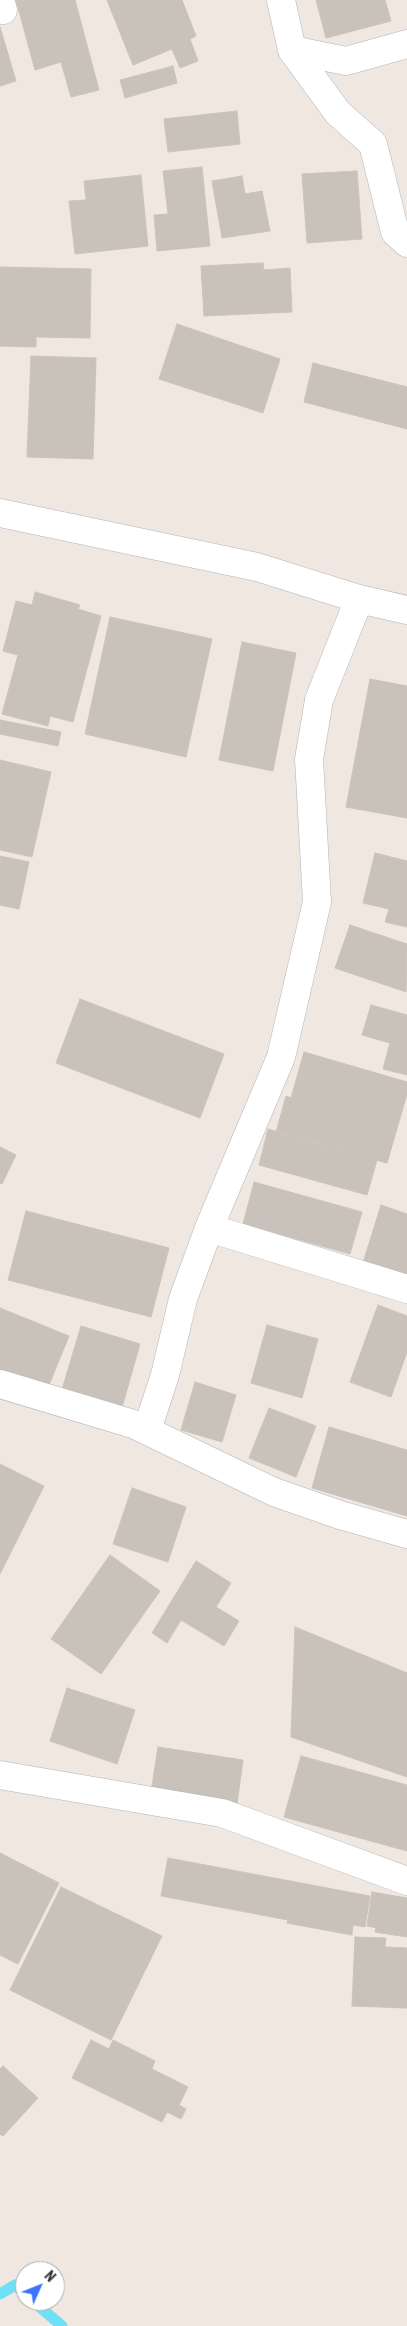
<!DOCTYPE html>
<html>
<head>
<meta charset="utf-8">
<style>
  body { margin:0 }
  #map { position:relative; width:407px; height:2326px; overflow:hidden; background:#efe7e0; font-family:"Roboto Condensed",sans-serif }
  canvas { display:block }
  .north { position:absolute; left:15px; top:2261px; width:50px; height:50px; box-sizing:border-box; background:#fff; border:1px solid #ababab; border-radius:50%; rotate:46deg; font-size:14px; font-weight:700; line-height:20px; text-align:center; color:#2e2e2e }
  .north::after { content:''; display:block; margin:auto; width:18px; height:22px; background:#3d75ff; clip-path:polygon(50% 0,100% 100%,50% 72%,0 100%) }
</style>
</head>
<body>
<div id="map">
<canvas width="407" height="2326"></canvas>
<div class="north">N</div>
</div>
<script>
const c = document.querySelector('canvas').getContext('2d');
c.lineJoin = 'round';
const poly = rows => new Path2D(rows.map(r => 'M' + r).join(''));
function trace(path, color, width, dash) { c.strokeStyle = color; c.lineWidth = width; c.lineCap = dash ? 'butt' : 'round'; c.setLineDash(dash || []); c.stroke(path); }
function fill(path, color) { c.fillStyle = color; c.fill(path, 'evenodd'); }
const stream = poly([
  [0,2294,15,2285,25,2294],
  [33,2301,62,2326]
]);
const building = poly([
  [16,0,75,0,99,90,71,97,61,62,35,70,16,0],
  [107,0,182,0,196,36,190,39,198,61,180,68,172,49,133,65,107,0],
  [316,0,385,0,391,21,326,38,316,0],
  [0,27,16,81,0,86,0,27],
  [173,66,177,83,125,98,120,80,173,66],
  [237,111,240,144,168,152,164,119,237,111],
  [202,167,210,246,157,251,154,215,168,214,163,171,202,167],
  [357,171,362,239,307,243,302,174,357,171],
  [141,175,148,246,75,254,69,201,86,200,84,181,141,175],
  [242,176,245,194,262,191,270,231,222,238,212,181,242,176],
  [263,263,264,270,290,268,292,312,204,316,201,266,263,263],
  [0,267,91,269,90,338,36,337,36,347,0,346,0,267],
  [177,324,280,359,263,413,159,379,177,324],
  [31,356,96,358,93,459,27,457,31,356],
  [313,363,407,387,407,429,304,402,313,363],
  [35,592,80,605,78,609,101,616,73,722,50,716,48,726,2,714,18,655,3,651,16,601,32,605,35,592],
  [110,617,212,639,186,757,85,734,110,617],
  [242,642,296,653,273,771,219,760,242,642],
  [370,679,407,686,407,818,346,807,370,679],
  [0,720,61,732,58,746,0,734,0,720],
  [0,760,51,772,32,857,0,850,0,760],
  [375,853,407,861,407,927,385,922,389,909,363,903,375,853],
  [0,856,29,862,19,909,0,905,0,856],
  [350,925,407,944,406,992,335,968,350,925],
  [80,999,224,1054,200,1118,56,1063,80,999],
  [371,1005,407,1015,407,1075,383,1069,390,1043,362,1035,371,1005],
  [304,1052,407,1082,407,1094,387,1163,276,1132,286,1096,291,1098,304,1052],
  [268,1129,377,1160,367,1195,259,1165,268,1129],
  [0,1147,16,1155,2,1184,0,1183,0,1147],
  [254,1182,362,1212,350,1254,243,1224,254,1182],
  [381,1205,407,1214,407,1280,362,1266,381,1205],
  [26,1211,169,1248,151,1317,8,1280,26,1211],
  [378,1305,407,1316,407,1352,391,1397,350,1382,378,1305],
  [0,1308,69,1336,47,1390,0,1371,0,1308],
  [267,1325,318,1339,302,1398,251,1383,267,1325],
  [81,1326,140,1344,121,1411,61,1393,81,1326],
  [195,1382,236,1395,222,1442,181,1430,195,1382],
  [269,1408,316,1426,296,1477,249,1458,269,1408],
  [329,1427,407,1450,407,1516,312,1488,329,1427],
  [0,1464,44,1486,0,1574,0,1464],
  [132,1488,186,1507,168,1562,113,1544,132,1488],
  [110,1555,160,1591,101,1674,51,1639,110,1555],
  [196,1561,231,1583,216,1607,239,1621,224,1646,181,1620,167,1643,152,1633,196,1561],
  [295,1627,407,1673,407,1777,291,1737,295,1627],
  [67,1688,135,1710,117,1764,50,1741,67,1688],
  [158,1747,243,1760,236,1811,150,1799,158,1747],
  [301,1756,407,1785,407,1851,284,1817,301,1756],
  [0,1853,59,1883,18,1964,0,1955,0,1853],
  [168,1858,370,1896,365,1927,353,1925,352,1935,287,1923,288,1920,161,1896,168,1858],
  [61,1887,162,1936,111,2040,10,1990,61,1887],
  [372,1892,407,1898,407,1937,375,1932,376,1928,367,1926,372,1892],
  [355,1937,386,1938,385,1947,407,1948,407,2008,352,2006,355,1937],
  [91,2040,109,2049,113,2040,155,2061,152,2069,188,2087,179,2105,186,2109,181,2119,167,2112,162,2122,72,2078,91,2040],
  [3,2066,38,2098,3,2136,0,2134,0,2069,3,2066]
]);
const minor = poly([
  [0,0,3,10],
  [281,0,292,50,346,61,407,44],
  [292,50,338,113,373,144,395,232,407,243],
  [0,513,257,567,359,599,407,610],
  [209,1228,407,1289],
  [0,1384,133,1424,274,1492,340,1515,407,1534],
  [147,1430,165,1375,183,1299,209,1228,281,1057,317,902,309,759,319,700,359,599],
  [0,1775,222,1813,407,1881]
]);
trace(stream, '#6fe0f6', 11);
fill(building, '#c8c2bb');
trace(building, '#ccc3b9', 1);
trace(minor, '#b0b4be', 29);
trace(minor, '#fff', 28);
</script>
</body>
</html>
